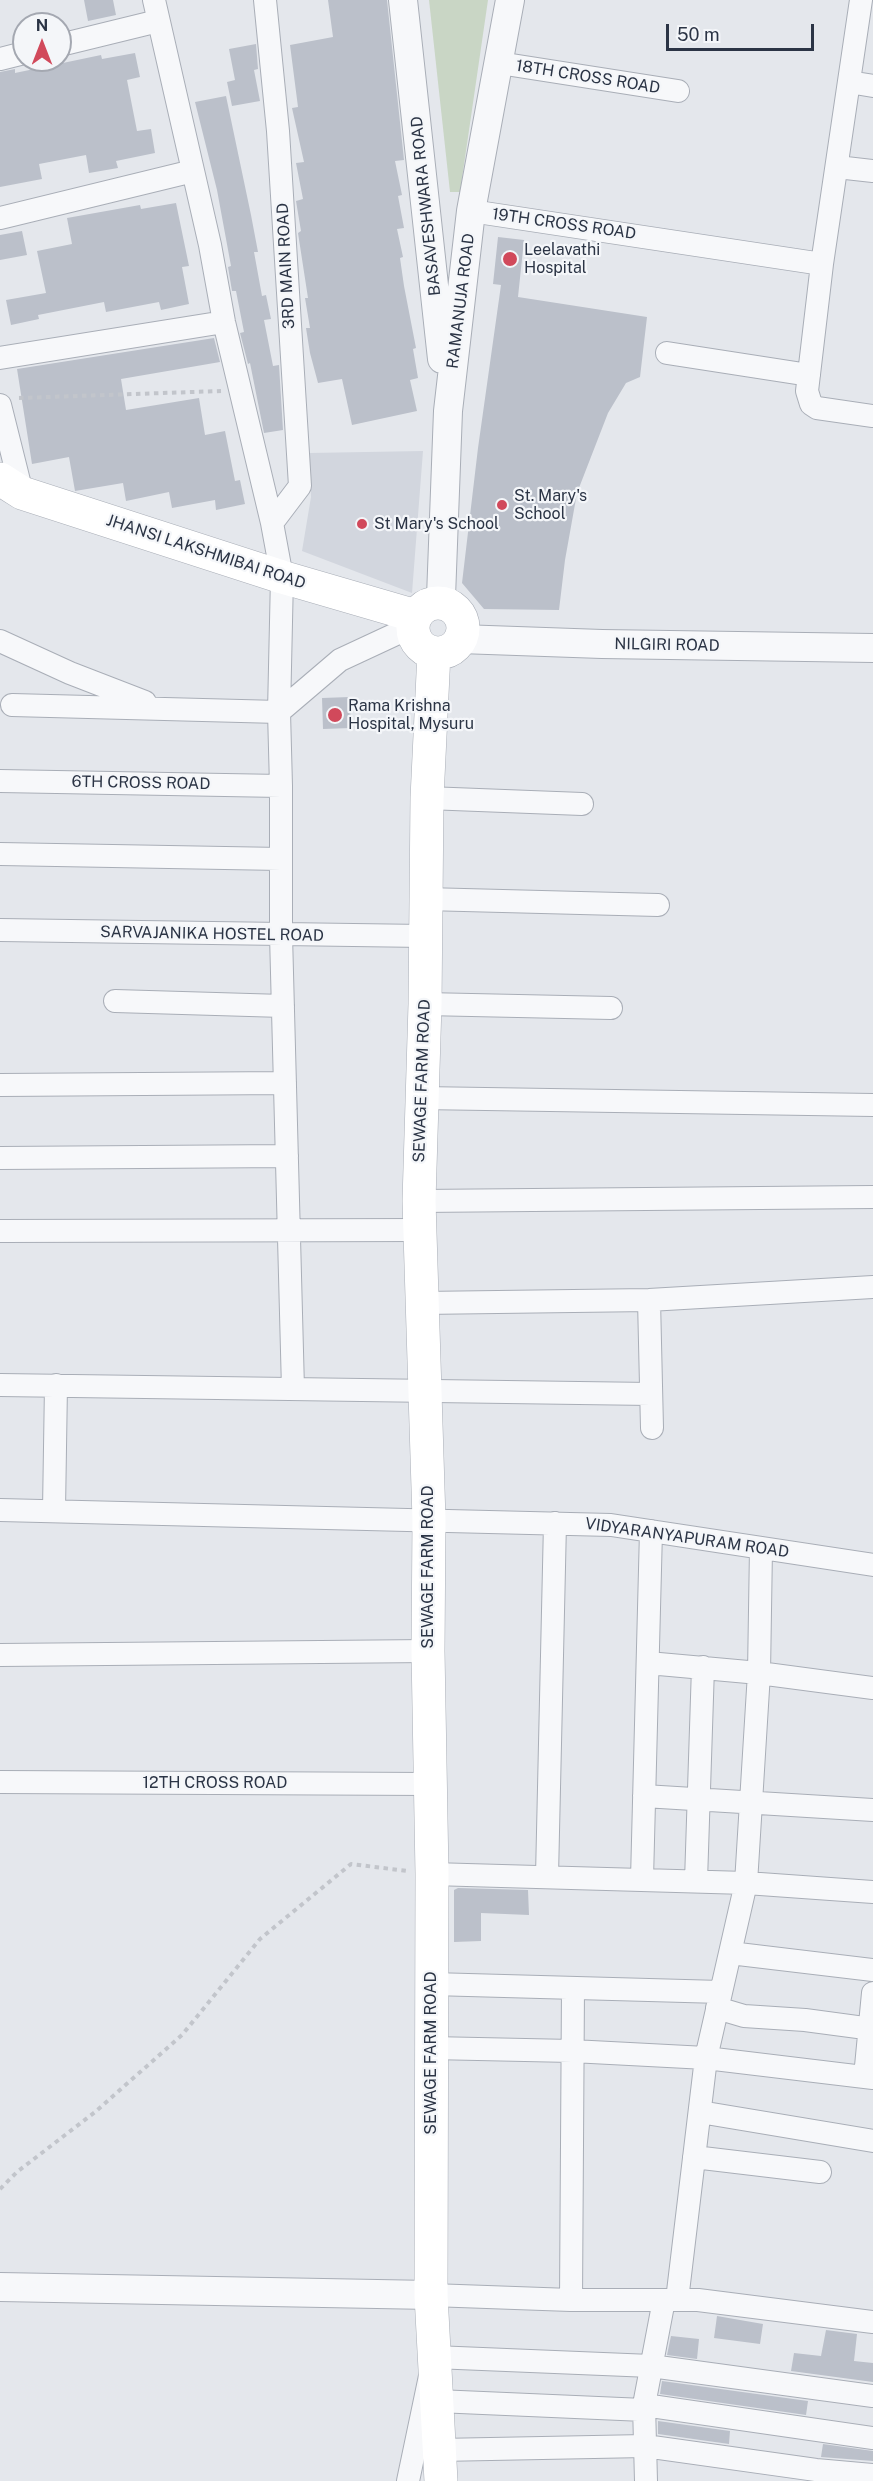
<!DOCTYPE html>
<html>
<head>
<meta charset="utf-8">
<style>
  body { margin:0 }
  #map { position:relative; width:873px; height:2481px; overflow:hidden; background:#e4e7ec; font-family:"Public Sans",sans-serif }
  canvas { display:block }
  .north { position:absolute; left:12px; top:12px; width:60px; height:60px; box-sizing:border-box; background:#f4f6f9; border:2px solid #a4a8b1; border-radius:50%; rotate:0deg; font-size:16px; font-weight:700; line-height:24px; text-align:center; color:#2b3445 }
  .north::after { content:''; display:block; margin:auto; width:21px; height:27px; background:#d1495b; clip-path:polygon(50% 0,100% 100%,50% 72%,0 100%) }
  .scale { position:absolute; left:666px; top:24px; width:148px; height:27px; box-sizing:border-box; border:3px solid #2b3445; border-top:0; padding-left:8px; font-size:18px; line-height:21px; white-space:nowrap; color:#2b3445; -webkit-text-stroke:4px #f4f6f9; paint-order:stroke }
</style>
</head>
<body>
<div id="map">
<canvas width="873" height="2481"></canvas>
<div class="north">N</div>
<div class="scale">50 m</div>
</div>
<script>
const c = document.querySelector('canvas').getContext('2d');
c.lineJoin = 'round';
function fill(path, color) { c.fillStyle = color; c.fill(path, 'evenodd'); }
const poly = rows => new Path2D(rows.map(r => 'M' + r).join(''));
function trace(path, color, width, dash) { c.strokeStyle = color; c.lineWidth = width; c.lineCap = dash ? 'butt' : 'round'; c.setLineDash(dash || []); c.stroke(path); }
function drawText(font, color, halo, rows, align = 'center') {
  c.font = font + ' "Public Sans",sans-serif'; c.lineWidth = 4.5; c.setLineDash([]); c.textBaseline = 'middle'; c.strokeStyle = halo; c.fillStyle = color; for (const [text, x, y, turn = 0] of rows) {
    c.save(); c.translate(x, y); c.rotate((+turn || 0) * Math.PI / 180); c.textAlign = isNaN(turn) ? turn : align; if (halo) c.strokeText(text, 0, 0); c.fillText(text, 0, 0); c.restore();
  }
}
const built = poly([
  [423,451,412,593,302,551,311,497,309,453]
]);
const green = poly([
  [429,0,488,0,460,192,450,192]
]);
const building = poly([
  [84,0,113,0,116,15,88,21],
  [328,0,387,0,404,160,395,161,402,195,398,196,404,228,397,229,403,257,400,258,404,286,416,348,413,349,418,378,410,380,417,411,352,425,342,379,318,383,310,353,306,328,310,328,305,298,308,298,298,233,301,231,296,201,303,199,296,163,304,162,292,108,298,107,290,45,333,37],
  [256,44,258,69,254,70,260,101,232,106,227,82,235,80,229,49],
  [135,53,140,77,127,80,137,131,151,129,155,153,116,161,118,168,89,173,86,155,39,164,42,179,0,187,0,72,15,69,15,73,101,55,102,59],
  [226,96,251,215,258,252,254,252,262,296,266,295,271,319,264,320,273,366,279,365,283,430,264,433,250,363,248,364,240,333,244,332,236,291,232,291,228,267,231,266,217,190,195,102],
  [176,203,189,266,182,267,189,304,161,310,159,302,106,312,104,302,38,315,39,319,11,325,6,300,46,293,37,251,72,244,67,218,140,205,141,209],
  [22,231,27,255,0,260,0,235],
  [498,237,524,240,518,297,647,317,640,377,626,383,608,413,577,493,565,560,559,610,484,609,462,583,478,448,501,285,493,284],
  [214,338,220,362,121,379,126,410,199,398,205,435,225,431,235,481,240,480,245,504,216,510,215,500,172,508,169,492,126,501,123,483,75,491,69,457,32,464,17,369],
  [350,697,351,728,323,729,322,698],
  [458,1888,528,1890,529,1915,481,1913,481,1941,454,1942,454,1890],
  [717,2316,763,2324,760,2344,714,2338],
  [826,2330,857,2334,854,2361,873,2363,873,2382,791,2371,794,2353,821,2356],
  [671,2336,699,2339,697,2359,667,2355],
  [662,2381,808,2401,806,2415,660,2394],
  [658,2421,730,2431,729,2444,658,2434],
  [823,2444,873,2451,873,2461,821,2457]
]);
const path = poly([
  [19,398,221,391],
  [0,2189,17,2172,95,2112,182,2035,260,1939,351,1864,407,1871]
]);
const minor = poly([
  [154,0,210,245,224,322,272,523,282,577,279,712,281,786,281,935,293,1389],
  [265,0,278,131,300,486,272,523],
  [861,0,822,264,807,391,811,404,817,408,873,416],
  [60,45,158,21],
  [0,59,24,53],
  [499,63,678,91],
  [849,82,873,86],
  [837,167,873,171],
  [471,211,822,264],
  [0,218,193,171],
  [667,353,809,375],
  [0,358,224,322],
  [0,405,22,493],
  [0,641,70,673,145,702],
  [12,705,279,712,340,660,413,626],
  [0,781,281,786],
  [427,798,582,804],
  [0,854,281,859],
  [425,899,658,905],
  [0,930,424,936],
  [115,1001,283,1006],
  [425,1004,611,1008],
  [0,1085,285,1083],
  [421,1098,873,1105],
  [0,1158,287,1156],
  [419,1201,873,1197],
  [0,1231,421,1230],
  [649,1300,652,1428],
  [422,1303,649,1300,873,1287],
  [0,1385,651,1394],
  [0,1510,611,1525,873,1565],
  [54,1510,56,1385],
  [0,1655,428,1651],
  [648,1663,759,1673,873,1688],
  [0,1782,429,1784],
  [644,1796,873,1810],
  [432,1874,746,1883,873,1892],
  [547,1876,555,1523],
  [642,1879,651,1531],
  [696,1881,703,1667],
  [730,1953,873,1970],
  [432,1984,721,1992],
  [717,2008,744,2016,805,2020,873,2029],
  [431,2048,572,2051,706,2058,873,2078],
  [865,2077,873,1993],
  [700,2112,873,2141],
  [694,2157,820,2172],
  [431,2295,571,2300,698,2300,873,2322],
  [571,2300,573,1988],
  [677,2300,706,2058,746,1883,759,1673,761,1548],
  [437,2401,644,2410],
  [644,2405,873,2438],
  [439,2450,645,2446,816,2470,873,2475],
  [408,2481,434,2357,651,2366,873,2396],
  [646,2481,644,2405,664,2300]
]);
const tertiary = poly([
  [403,0,442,359],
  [445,604,441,597,448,411,471,211,510,0],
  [460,639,602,644,873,648],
  [0,2287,431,2295]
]);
const secondary = poly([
  [0,479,22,493,282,577,416,616],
  '413 628a25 25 0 1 1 50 0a25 25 0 1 1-50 0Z',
  [434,653,427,798,425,1004,419,1201,429,1520,428,1651,432,1874,431,2295,441,2481]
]);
const markers = [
  [510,259,8,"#d1495b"],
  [502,505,6,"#d1495b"],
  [362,524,6,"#d1495b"],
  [335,715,8,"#d1495b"]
];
const streetNames = [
  ["18TH CROSS ROAD",588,77,9],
  ["BASAVESHWARA ROAD",426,206,-96],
  ["19TH CROSS ROAD",564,224,8],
  ["3RD MAIN ROAD",286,266,-93],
  ["RAMANUJA ROAD",461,301,-83],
  ["JHANSI LAKSHMIBAI ROAD",206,552,18],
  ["NILGIRI ROAD",667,645,1],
  ["6TH CROSS ROAD",141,783,1],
  ["SARVAJANIKA HOSTEL ROAD",212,934,1],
  ["SEWAGE FARM ROAD",422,1081,-88],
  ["VIDYARANYAPURAM ROAD",687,1538,8],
  ["SEWAGE FARM ROAD",428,1567,-90],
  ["12TH CROSS ROAD",215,1783],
  ["SEWAGE FARM ROAD",431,2053,-90]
];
const poiNames = [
  ["Leelavathi",524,250],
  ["Hospital",524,268],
  ["St. Mary's",514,496],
  ["School",514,514],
  ["St Mary's School",374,524],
  ["Rama Krishna",348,706],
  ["Hospital, Mysuru",348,724]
];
fill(built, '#d2d6de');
fill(green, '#c9d6c5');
fill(building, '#bbc0ca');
trace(minor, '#a9aeb7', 24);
trace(tertiary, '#a9aeb7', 30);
trace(secondary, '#a9aeb7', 34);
trace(path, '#c2c5cb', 4, [4.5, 4.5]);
trace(minor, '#f7f8fa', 22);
trace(tertiary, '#f7f8fa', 28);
trace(secondary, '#fff', 33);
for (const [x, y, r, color] of markers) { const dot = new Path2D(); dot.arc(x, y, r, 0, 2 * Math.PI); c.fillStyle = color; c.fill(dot); trace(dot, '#f4f6f9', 2); }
drawText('16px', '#2b3445', '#f4f6f9', streetNames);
drawText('16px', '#2b3445', '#f4f6f9', poiNames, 'left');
</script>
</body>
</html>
